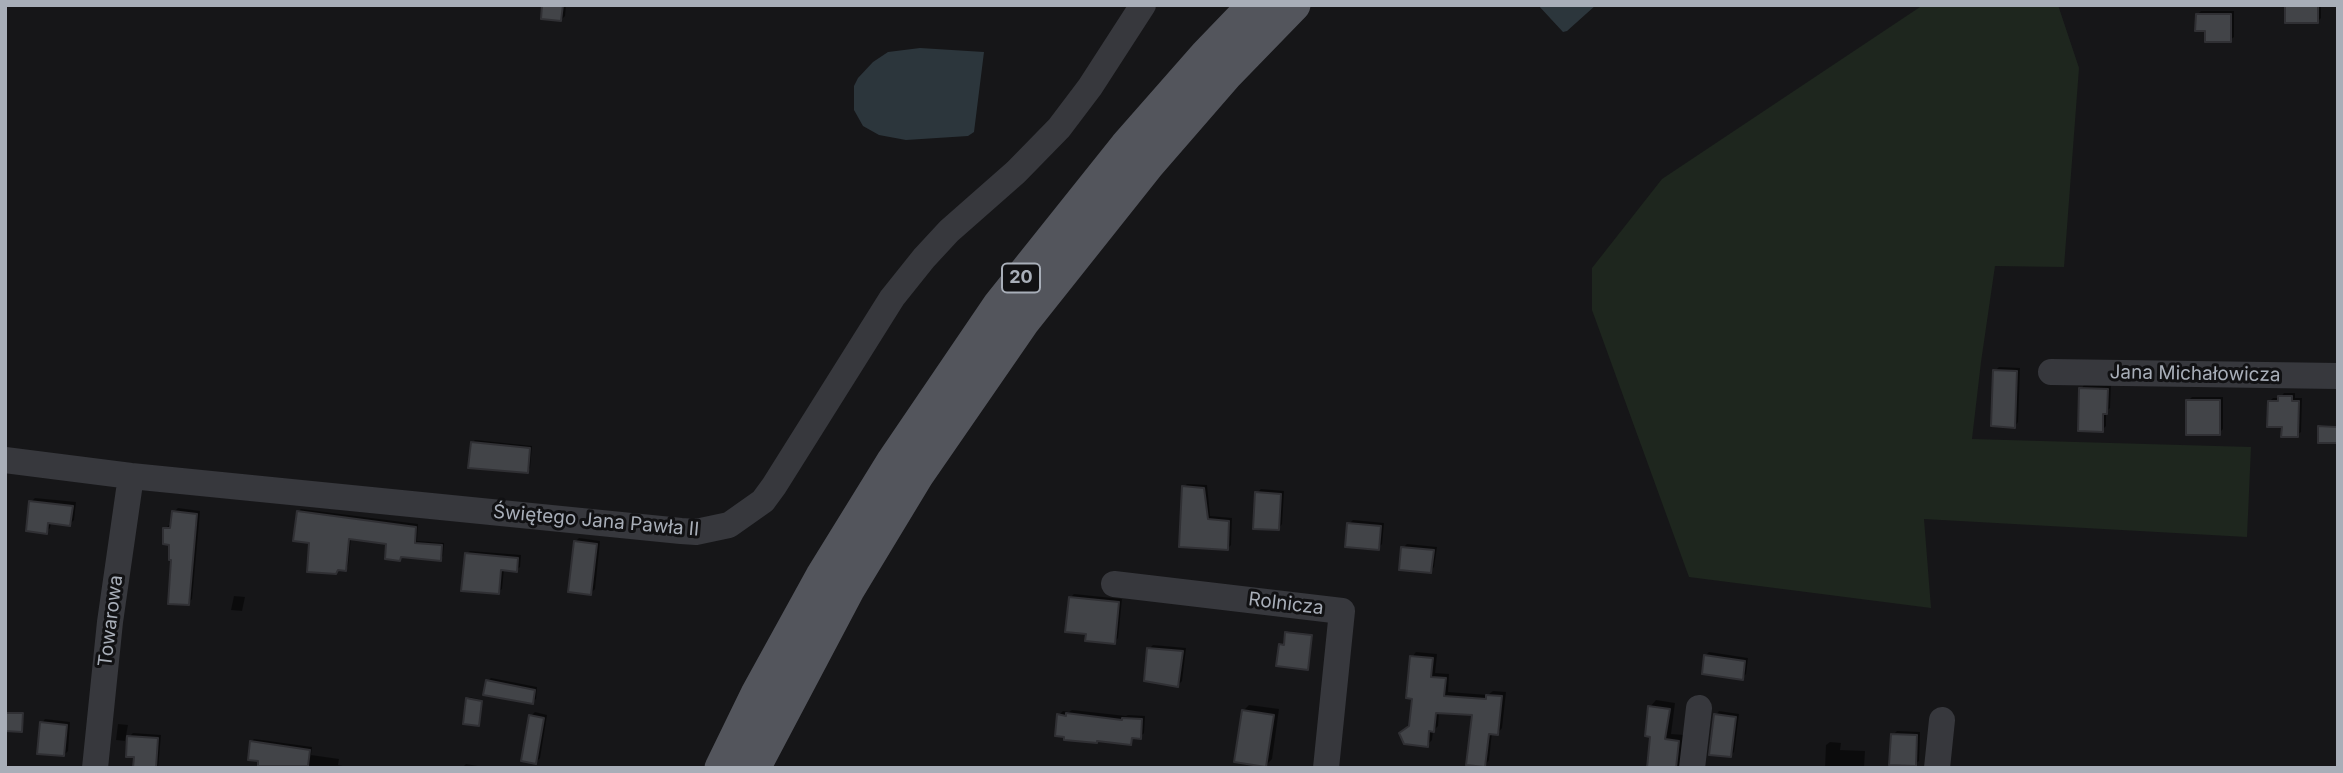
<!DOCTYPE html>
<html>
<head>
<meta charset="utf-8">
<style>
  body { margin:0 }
  #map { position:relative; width:2343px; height:773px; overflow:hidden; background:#161618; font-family:Inter,sans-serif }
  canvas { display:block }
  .frame { position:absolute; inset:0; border:7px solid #a8aeb8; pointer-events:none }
</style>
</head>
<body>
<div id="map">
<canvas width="2343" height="773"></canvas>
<div class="frame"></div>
</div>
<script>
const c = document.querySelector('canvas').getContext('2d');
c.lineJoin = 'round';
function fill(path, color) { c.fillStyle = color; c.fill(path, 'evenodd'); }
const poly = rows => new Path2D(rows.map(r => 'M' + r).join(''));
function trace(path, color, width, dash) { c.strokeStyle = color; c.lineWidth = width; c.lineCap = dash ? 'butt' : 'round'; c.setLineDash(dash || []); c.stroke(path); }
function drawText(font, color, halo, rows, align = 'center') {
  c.font = font + ' Inter,sans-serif'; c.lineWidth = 6; c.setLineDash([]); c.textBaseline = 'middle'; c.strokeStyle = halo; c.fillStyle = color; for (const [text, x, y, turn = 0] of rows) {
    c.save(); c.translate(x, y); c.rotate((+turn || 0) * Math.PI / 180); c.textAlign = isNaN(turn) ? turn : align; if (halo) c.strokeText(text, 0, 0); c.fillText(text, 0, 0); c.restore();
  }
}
const green = poly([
  [1923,5,2058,5,2079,68,2064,267,1995,266,1981,362,1972,439,2251,447,2247,537,1924,519,1931,608,1689,577,1592,310,1592,268,1662,179]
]);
const water = poly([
  [1538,5,1596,5,1567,31,1563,32],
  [920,48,984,52,974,132,968,136,906,140,879,135,863,126,854,110,854,86,858,78,873,62,888,52]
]);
const shadow = poly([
  [544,5,566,5,565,16,561,20],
  [2287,5,2321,5,2321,18,2318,21],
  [2201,11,2234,11,2234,37,2230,40,2207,29,2197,15],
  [1999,367,2020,368,2018,422,2015,426,1995,371],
  [2084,385,2111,385,2110,408,2106,412,2106,426,2102,430,2081,389],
  [2284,393,2295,393,2295,398,2302,398,2301,432,2297,435,2284,425,2269,402,2273,398,2280,398],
  [2192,397,2223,397,2223,429,2219,433,2188,401],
  [2321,425,2338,426,2338,440,2337,441,2320,427],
  [475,440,532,446,530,468,527,471,472,443],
  [1187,484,1207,485,1210,516,1232,518,1231,545,1228,548,1184,487],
  [1261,489,1284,491,1282,524,1279,528,1257,493],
  [35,498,76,502,74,520,70,524,51,522,50,528,46,532,31,502],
  [178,508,200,511,192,599,188,603,165,529,169,525,172,525,174,512],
  [301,509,418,524,417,541,444,543,443,556,440,559,403,556,400,559,388,542,351,538,348,566,346,569,311,542,298,512],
  [1353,520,1384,523,1382,544,1378,548,1349,524],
  [579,538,600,541,595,589,591,593,575,542],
  [1407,544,1437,547,1434,567,1431,571,1403,548],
  [470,551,521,555,520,567,516,570,504,569,502,589,498,592,466,554],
  [1074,594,1122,599,1118,638,1114,642,1088,632,1070,598],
  [234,596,245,597,242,611,231,610],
  [1288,631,1313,634,1307,668,1280,645,1285,644],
  [1153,645,1186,648,1182,681,1178,685,1149,649],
  [1416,652,1437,654,1435,673,1449,674,1448,692,1488,695,1493,691,1506,692,1502,728,1498,733,1492,732,1489,760,1485,765,1474,714,1439,711,1438,726,1433,731,1432,740,1427,745,1411,725,1414,697,1412,657],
  [1709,652,1748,658,1746,674,1742,678,1705,656],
  [491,678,537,687,536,699,532,702,488,681],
  [469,697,483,700,478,724,467,699],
  [1656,700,1675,703,1671,734,1685,735,1683,763,1678,768,1654,768,1650,707],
  [1249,705,1279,709,1272,759,1266,765,1243,711],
  [1072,710,1126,716,1128,715,1145,716,1144,733,1140,737,1134,737,1130,744,1059,715,1063,711,1069,712],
  [1719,711,1739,714,1734,752,1731,755,1716,715],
  [8,712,24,712,22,730,7,713],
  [535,712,547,715,540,758,536,762,531,716],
  [45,719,70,722,68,751,64,755,42,723],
  [118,724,128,725,125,741,116,740],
  [1897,731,1920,732,1919,761,1915,764,1893,735],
  [133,733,161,735,158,768,135,768,136,756,129,737],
  [254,739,312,747,311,755,339,759,338,765,353,768,288,768,260,765,251,742],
  [1830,742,1841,743,1840,750,1865,751,1864,768,1825,768,1826,745],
  [466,764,490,768,462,768]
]);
const building = poly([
  [542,5,563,5,561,21,541,19,542,5],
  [2285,5,2318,5,2318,23,2285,23,2285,5],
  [2196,14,2231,14,2231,42,2205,42,2205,31,2195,31,2196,14],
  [1993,370,2017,371,2015,428,1991,426,1993,370],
  [2079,388,2108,389,2107,414,2103,414,2103,432,2078,431,2079,388],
  [2278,396,2292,396,2292,401,2299,401,2298,437,2281,437,2282,427,2267,427,2268,401,2278,401,2278,396],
  [2186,400,2220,400,2220,435,2186,435,2186,400],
  [2318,426,2337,427,2337,443,2318,443,2318,426],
  [471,442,530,448,528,473,468,468,471,442],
  [1182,486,1204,488,1208,519,1229,521,1228,550,1179,547,1182,486],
  [1255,492,1281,494,1279,530,1253,529,1255,492],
  [29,501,73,506,70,526,48,523,47,534,26,531,29,501],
  [172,511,197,514,189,605,168,604,171,560,169,560,169,545,163,544,163,528,170,528,172,511],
  [297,511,416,527,415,543,442,545,441,561,401,557,400,561,385,559,386,544,349,539,346,571,338,570,336,574,307,572,309,543,293,541,297,511],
  [1347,523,1381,526,1379,550,1345,547,1347,523],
  [574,541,597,544,591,595,568,592,574,541],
  [1401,547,1434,550,1431,573,1399,570,1401,547],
  [465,553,518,558,517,572,501,570,499,594,461,591,465,553],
  [1069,597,1119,602,1115,644,1085,641,1086,634,1065,632,1069,597],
  [1285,632,1312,635,1308,670,1276,666,1279,644,1284,645,1285,632],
  [1147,648,1183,651,1178,687,1144,681,1147,648],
  [1704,655,1745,661,1743,680,1702,674,1704,655],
  [1410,656,1433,658,1431,677,1446,678,1444,696,1486,699,1486,695,1502,696,1498,735,1489,734,1485,767,1466,765,1472,715,1436,713,1434,732,1429,731,1428,747,1404,744,1399,733,1409,726,1412,699,1406,698,1410,656],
  [486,680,535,690,533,704,483,695,486,680],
  [466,698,482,701,479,726,463,724,466,698],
  [1648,706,1670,709,1665,739,1679,741,1676,768,1647,768,1650,737,1645,736,1648,706],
  [1242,710,1274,715,1266,767,1234,762,1242,710],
  [5,713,23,713,22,732,5,731,5,713],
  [1066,713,1122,720,1122,718,1142,719,1141,739,1132,738,1131,745,1097,741,1097,743,1064,740,1064,737,1055,736,1057,714,1066,716,1066,713],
  [1714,714,1736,717,1731,757,1709,755,1714,714],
  [529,715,544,718,536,764,521,761,529,715],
  [40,722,67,725,64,756,37,754,40,722],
  [1891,734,1917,735,1916,766,1889,765,1891,734],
  [127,736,158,738,156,768,133,768,134,757,126,757,127,736],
  [250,741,310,750,308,766,258,766,258,761,248,760,250,741]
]);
const minor = poly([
  [2051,372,2338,376],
  [5,460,131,476,681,531,696,532,729,525,763,501,774,486,892,298,924,258,949,231,1016,172,1059,128,1090,87,1143,5],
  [1114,584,1342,611,1326,768],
  [95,768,110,622,131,476],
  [1692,768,1699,708],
  [1937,768,1942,720]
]);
const major = poly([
  [721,768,757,694,822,576,893,461,999,305,1126,146,1206,55,1254,5],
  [754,768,848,590,917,476,1024,321,1148,165,1227,74,1294,5]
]);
const shields = [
  [1021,278,38]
];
const shieldNames = [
  ["20",1021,278]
];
const streetNames = [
  ["Jana Michałowicza",2195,374,1],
  ["Świętego Jana Pawła II",596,521,5],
  ["Rolnicza",1286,604,7],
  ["Towarowa",111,621,-83]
];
fill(green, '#1e261e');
fill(water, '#2c363c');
fill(shadow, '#0007');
fill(building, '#424448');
trace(building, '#303034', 2);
trace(minor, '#37383d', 26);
trace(major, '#53555c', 33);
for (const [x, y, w] of shields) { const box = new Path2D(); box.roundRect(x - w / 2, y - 14.5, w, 29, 5); c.fillStyle = '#111113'; c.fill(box); trace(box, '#a8aeb8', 2); }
drawText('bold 18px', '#a8aeb8', null, shieldNames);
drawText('19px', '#a8aeb8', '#111113', streetNames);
</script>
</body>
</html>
